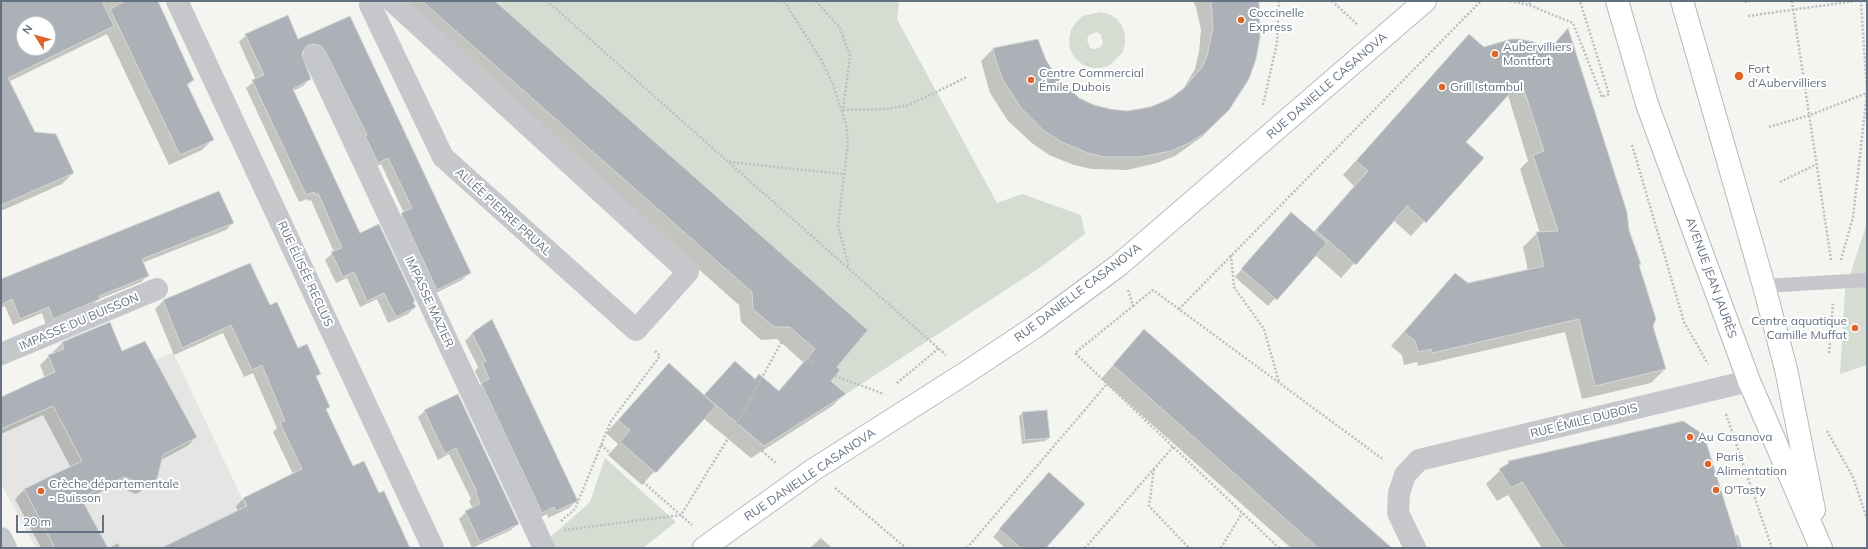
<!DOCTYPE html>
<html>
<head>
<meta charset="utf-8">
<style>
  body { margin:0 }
  #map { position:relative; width:1868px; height:549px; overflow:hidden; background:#f4f5f1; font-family:Mulish,sans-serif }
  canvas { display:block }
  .frame { position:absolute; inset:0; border:2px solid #647181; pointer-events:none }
  .north { position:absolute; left:16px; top:16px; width:40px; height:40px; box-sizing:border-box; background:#fff; border:1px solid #c1c6cd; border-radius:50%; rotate:307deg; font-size:11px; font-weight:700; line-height:16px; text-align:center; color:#647181 }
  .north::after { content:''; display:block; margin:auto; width:14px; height:18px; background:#df6427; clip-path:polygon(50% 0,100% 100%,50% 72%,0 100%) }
  .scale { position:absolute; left:16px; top:515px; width:88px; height:18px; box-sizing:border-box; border:2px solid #647181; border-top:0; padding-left:5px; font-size:12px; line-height:14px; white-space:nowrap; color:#647181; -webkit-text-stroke:3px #fff; paint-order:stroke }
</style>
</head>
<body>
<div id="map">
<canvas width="1868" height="549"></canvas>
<div class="frame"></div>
<div class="north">N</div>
<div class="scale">20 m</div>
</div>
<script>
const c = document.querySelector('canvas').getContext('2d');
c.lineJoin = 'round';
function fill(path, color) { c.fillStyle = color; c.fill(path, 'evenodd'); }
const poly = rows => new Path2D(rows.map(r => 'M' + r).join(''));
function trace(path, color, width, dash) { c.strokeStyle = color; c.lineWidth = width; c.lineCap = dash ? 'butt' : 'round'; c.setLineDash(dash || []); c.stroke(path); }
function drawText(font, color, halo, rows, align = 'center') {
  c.font = font + ' Mulish,sans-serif'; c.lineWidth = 4; c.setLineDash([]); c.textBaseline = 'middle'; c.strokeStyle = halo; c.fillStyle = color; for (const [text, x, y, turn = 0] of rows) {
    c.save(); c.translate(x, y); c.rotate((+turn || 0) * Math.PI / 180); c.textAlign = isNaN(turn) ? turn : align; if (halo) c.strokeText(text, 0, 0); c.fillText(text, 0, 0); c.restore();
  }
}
const built = poly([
  [173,352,246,507,161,548,36,548,1,484,1,430]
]);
const green = poly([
  [495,1,899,1,897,19,997,203,1022,194,1081,215,1085,234,1041,267,846,394,831,380,840,370,837,367,868,330],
  [1100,12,1109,14,1117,19,1122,26,1125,35,1125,44,1123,52,1110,65,1101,68,1092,68,1083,65,1075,58,1070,49,1069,39,1071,30,1076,22,1083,16],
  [1097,32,1101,35,1103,43,1101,47,1095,49,1090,48,1087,40,1089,35],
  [1867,223,1867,365,1840,374,1845,290],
  [605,458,676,522,643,548,529,548,546,541,590,502]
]);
const shadow = poly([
  [1,1,157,1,193,80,187,86,212,140,202,150,169,165,107,34,8,82,34,133,73,173,62,184,1,211],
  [24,24,48,24,48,48,24,48],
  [395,1,494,1,835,367,830,381,845,394,832,406,751,458,703,418,642,485,608,455,618,444,606,433,669,365,704,396,735,362,754,380,778,392,803,362,777,339,761,340,741,322,739,305],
  [1193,1,1257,1,1260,19,1259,37,1228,110,1203,136,1175,156,1157,163,1127,170,1092,169,1074,165,1049,155,1032,143,1008,121,990,93,981,61,993,49,1045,60,1055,77,1079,99,1094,106,1110,110,1127,112,1151,108,1182,91,1195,69,1199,52,1201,30,1196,7],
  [349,17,469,273,462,280,430,296,395,221,404,213,381,164,371,170,307,50,302,51,301,54,310,79,303,86,293,91,359,235,415,307,408,314,388,323,377,299,360,307,347,278,336,283,325,260,334,252,311,200,308,201,307,199,299,202,246,88,256,80,239,42,246,35,298,40],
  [1567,30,1628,231,1652,326,1665,369,1651,383,1582,399,1565,332,1418,366,1417,362,1404,365,1402,355,1391,346,1455,274,1468,284,1528,271,1523,247,1537,233,1540,233,1520,169,1528,161,1508,95,1465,143,1482,158,1411,236,1393,220,1341,278,1315,255,1268,306,1235,277,1284,221,1313,233,1354,186,1343,175,1469,35,1483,48,1548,50],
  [233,223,226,230,142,263,147,276,141,282,97,300,92,306,46,325,42,313,13,325,5,306,1,308,1,280],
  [163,301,270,306,297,350,319,374,316,378,329,406,326,410,353,467,378,494,409,548,163,548,238,512,236,506,244,498,293,474,273,432,277,428,253,373,244,377,223,333,174,355,155,309],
  [109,324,121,352,196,437,187,446,161,460,156,479,146,488,136,494,114,485,82,502,107,548,41,548,15,499,24,490,71,468,43,415,1,434,1,398,45,378,40,365,49,356,54,354,53,352,62,343],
  [1144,330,1384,548,1291,548,1101,379],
  [473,333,577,501,569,508,548,518,547,514,534,520,474,392,481,384,475,371,478,367,465,341],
  [458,395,518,523,511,530,472,548,459,519,466,512,473,509,469,501,471,499,449,454,438,460,418,417,425,411],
  [1023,413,1049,438,1045,441,1022,444,1019,416],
  [1509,462,1734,536,1738,535,1742,548,1542,548,1508,495,1497,501,1486,484],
  [1041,481,1044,548,1005,548,993,537],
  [821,538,832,548,810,548],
  [118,543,120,548,109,548]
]);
const building = poly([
  [1,1,102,1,114,26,8,78,35,132,56,134,74,173,1,205,1,1],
  [24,24,48,24,48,48,24,48,24,24],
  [125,1,158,1,194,80,187,84,214,140,180,155,110,9,125,1],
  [422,1,495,1,868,330,837,367,840,370,831,381,846,394,764,446,704,395,735,361,755,379,759,374,779,391,815,349,790,327,774,327,753,309,752,292,422,1],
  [1211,1,1259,1,1260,38,1256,59,1249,79,1229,110,1204,134,1189,143,1171,151,1140,157,1105,157,1088,153,1062,142,1044,131,1021,108,1003,80,996,61,993,48,1038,39,1046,60,1056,76,1079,98,1094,105,1110,109,1127,111,1150,107,1170,99,1184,88,1203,66,1207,56,1213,28,1211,1],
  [288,15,298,39,350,16,471,273,437,290,401,213,412,208,388,158,378,163,365,136,367,135,325,51,321,46,315,44,308,45,304,49,302,55,311,79,293,89,360,233,379,224,415,301,413,302,416,307,396,317,384,293,367,301,354,272,343,277,331,252,342,248,318,193,315,195,314,192,306,195,252,80,264,75,245,34,288,15],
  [1568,28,1627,212,1629,230,1641,264,1639,265,1656,319,1653,326,1666,369,1595,386,1579,319,1432,353,1431,349,1418,352,1415,341,1404,332,1455,273,1468,283,1544,266,1536,232,1558,231,1533,155,1544,151,1521,81,1466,142,1484,158,1426,223,1407,206,1356,265,1316,230,1368,171,1356,161,1469,34,1484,47,1511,39,1519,39,1534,42,1549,50,1568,28],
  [219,191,234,223,142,259,149,276,99,296,100,299,53,319,49,307,20,319,12,299,1,305,1,279,219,191],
  [1291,212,1327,243,1277,300,1241,269,1291,212],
  [250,263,270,305,277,302,298,348,307,344,321,374,316,376,330,407,326,409,353,466,364,461,379,493,384,491,410,548,161,548,247,506,243,498,302,469,280,423,285,421,262,365,252,370,231,325,182,348,163,300,250,263],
  [492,319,578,501,556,511,554,507,542,513,481,383,489,379,482,362,486,361,472,333,492,319],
  [110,322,122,351,145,341,197,437,163,455,157,479,146,485,124,477,81,498,108,548,55,548,24,489,82,461,53,406,1,429,1,397,55,372,48,355,64,349,62,342,110,322],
  [1144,329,1392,548,1318,548,1113,365,1144,329],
  [669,363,716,406,656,473,620,442,630,430,618,420,669,363],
  [458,394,519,524,480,542,465,511,480,504,476,493,477,492,456,448,445,454,424,410,458,394],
  [1047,410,1050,438,1025,440,1022,412,1047,410],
  [1683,421,1704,435,1739,548,1564,548,1522,482,1511,488,1499,469,1509,463,1508,461,1683,421],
  [1049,472,1085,504,1046,548,1021,548,999,529,1049,472]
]);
const path = poly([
  [547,1,946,355],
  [784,1,820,58,832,82,846,124,848,143,838,225,849,268],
  [816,1,840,28,850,56,843,110,888,109,909,105,967,77],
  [1332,1,1358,25],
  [1510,1,1529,5,1573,23,1602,97,1609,94,1580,1],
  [1792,1,1831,260],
  [1745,2,1750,1],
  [1529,4,1533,1],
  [1748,16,1855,1],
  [1263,105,1277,43,1279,1],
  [1769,127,1810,115,1867,93],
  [1632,145,1684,322,1708,364],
  [729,162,844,174],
  [1780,182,1817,164],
  [1231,255,1234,287,1264,329,1279,382],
  [1841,260,1853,217,1867,93,1861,1],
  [713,279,758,319,813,363],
  [1128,290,1133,306,1075,353,1279,548],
  [1133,306,1153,290,1384,460],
  [1179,309,1481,1],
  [1829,353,1833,304],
  [835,376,884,394],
  [897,383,939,348],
  [1726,414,1772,548],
  [735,427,777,464],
  [1827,431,1853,477,1867,519],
  [601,445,692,525],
  [1154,469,1149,506,1189,548],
  [835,488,906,548],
  [561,521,575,509,611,421,660,356,654,350],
  [564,530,681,515,735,427,783,339],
  [967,548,1107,384],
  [1085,548,1173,447],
  [1221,548,1242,513]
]);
const service = poly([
  [1764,286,1867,280]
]);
const minor = poly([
  [177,1,433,548],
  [374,1,370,5,443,157,636,330,688,272,392,1],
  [314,56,544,548],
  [1,354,157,289],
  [1,538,6,548],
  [1415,548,1398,513,1399,493,1405,475,1419,460,1749,381]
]);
const secondary = poly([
  [704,548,813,470,967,372,1035,327,1119,265,1425,1]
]);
const primary = poly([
  [1617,1,1647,104,1749,381,1821,548],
  [1682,1,1764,286,1786,369,1814,510]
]);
const markers = [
  [1241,20,4,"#df6427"],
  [1495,54,4,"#df6427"],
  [1739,76,5,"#df6427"],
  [1031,80,4,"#df6427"],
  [1442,87,4,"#df6427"],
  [1855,328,4,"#df6427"],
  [1690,437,4,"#df6427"],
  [1708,464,4,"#df6427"],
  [1716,490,4,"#df6427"],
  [41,491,4,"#df6427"]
];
const poiNames = [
  ["Coccinelle",1249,13],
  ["Express",1249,27],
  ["Aubervilliers",1503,47],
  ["Montfort",1503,61],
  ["Fort",1748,69],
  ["d'Aubervilliers",1748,83],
  ["Centre Commercial",1039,73],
  ["Émile Dubois",1039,87],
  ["Grill Istambul",1450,87],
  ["Centre aquatique",1847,321,"right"],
  ["Camille Muffat",1847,335,"right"],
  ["Au Casanova",1698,437],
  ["Paris",1716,457],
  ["Alimentation",1716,471],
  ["Crèche départementale",49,484],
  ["- Buisson",49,498],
  ["O'Tasty",1724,490]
];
const streetNames = [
  ["RUE DANIELLE CASANOVA",1327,86,-41],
  ["ALLÉE PIERRE PRUAL",503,212,42],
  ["RUE ÉLISÉE RECLUS",305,274,65],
  ["AVENUE JEAN JAURÈS",1711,278,70],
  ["RUE DANIELLE CASANOVA",1078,293,-37],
  ["IMPASSE MAZIER",429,302,65],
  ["IMPASSE DU BUISSON",79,322,-23],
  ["RUE ÉMILE DUBOIS",1584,421,-14],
  ["RUE DANIELLE CASANOVA",810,475,-34]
];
fill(built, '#e5e6e4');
fill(green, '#d5dcd2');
fill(shadow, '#0003');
fill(building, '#abb1b7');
trace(building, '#d6d6d4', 1);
trace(secondary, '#b7babf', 24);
trace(primary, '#b5b8bc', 24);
trace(path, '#bcbec0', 2.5, [2, 2]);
trace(service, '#c5c7cb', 14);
trace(minor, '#c5c7cb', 22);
trace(secondary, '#fff', 22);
trace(primary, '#fff', 22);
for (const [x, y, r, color] of markers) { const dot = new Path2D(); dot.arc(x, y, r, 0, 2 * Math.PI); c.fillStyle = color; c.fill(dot); trace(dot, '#fff', 1.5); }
drawText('12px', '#647181', '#fff', poiNames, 'left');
drawText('12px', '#647181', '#fff', streetNames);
</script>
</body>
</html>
